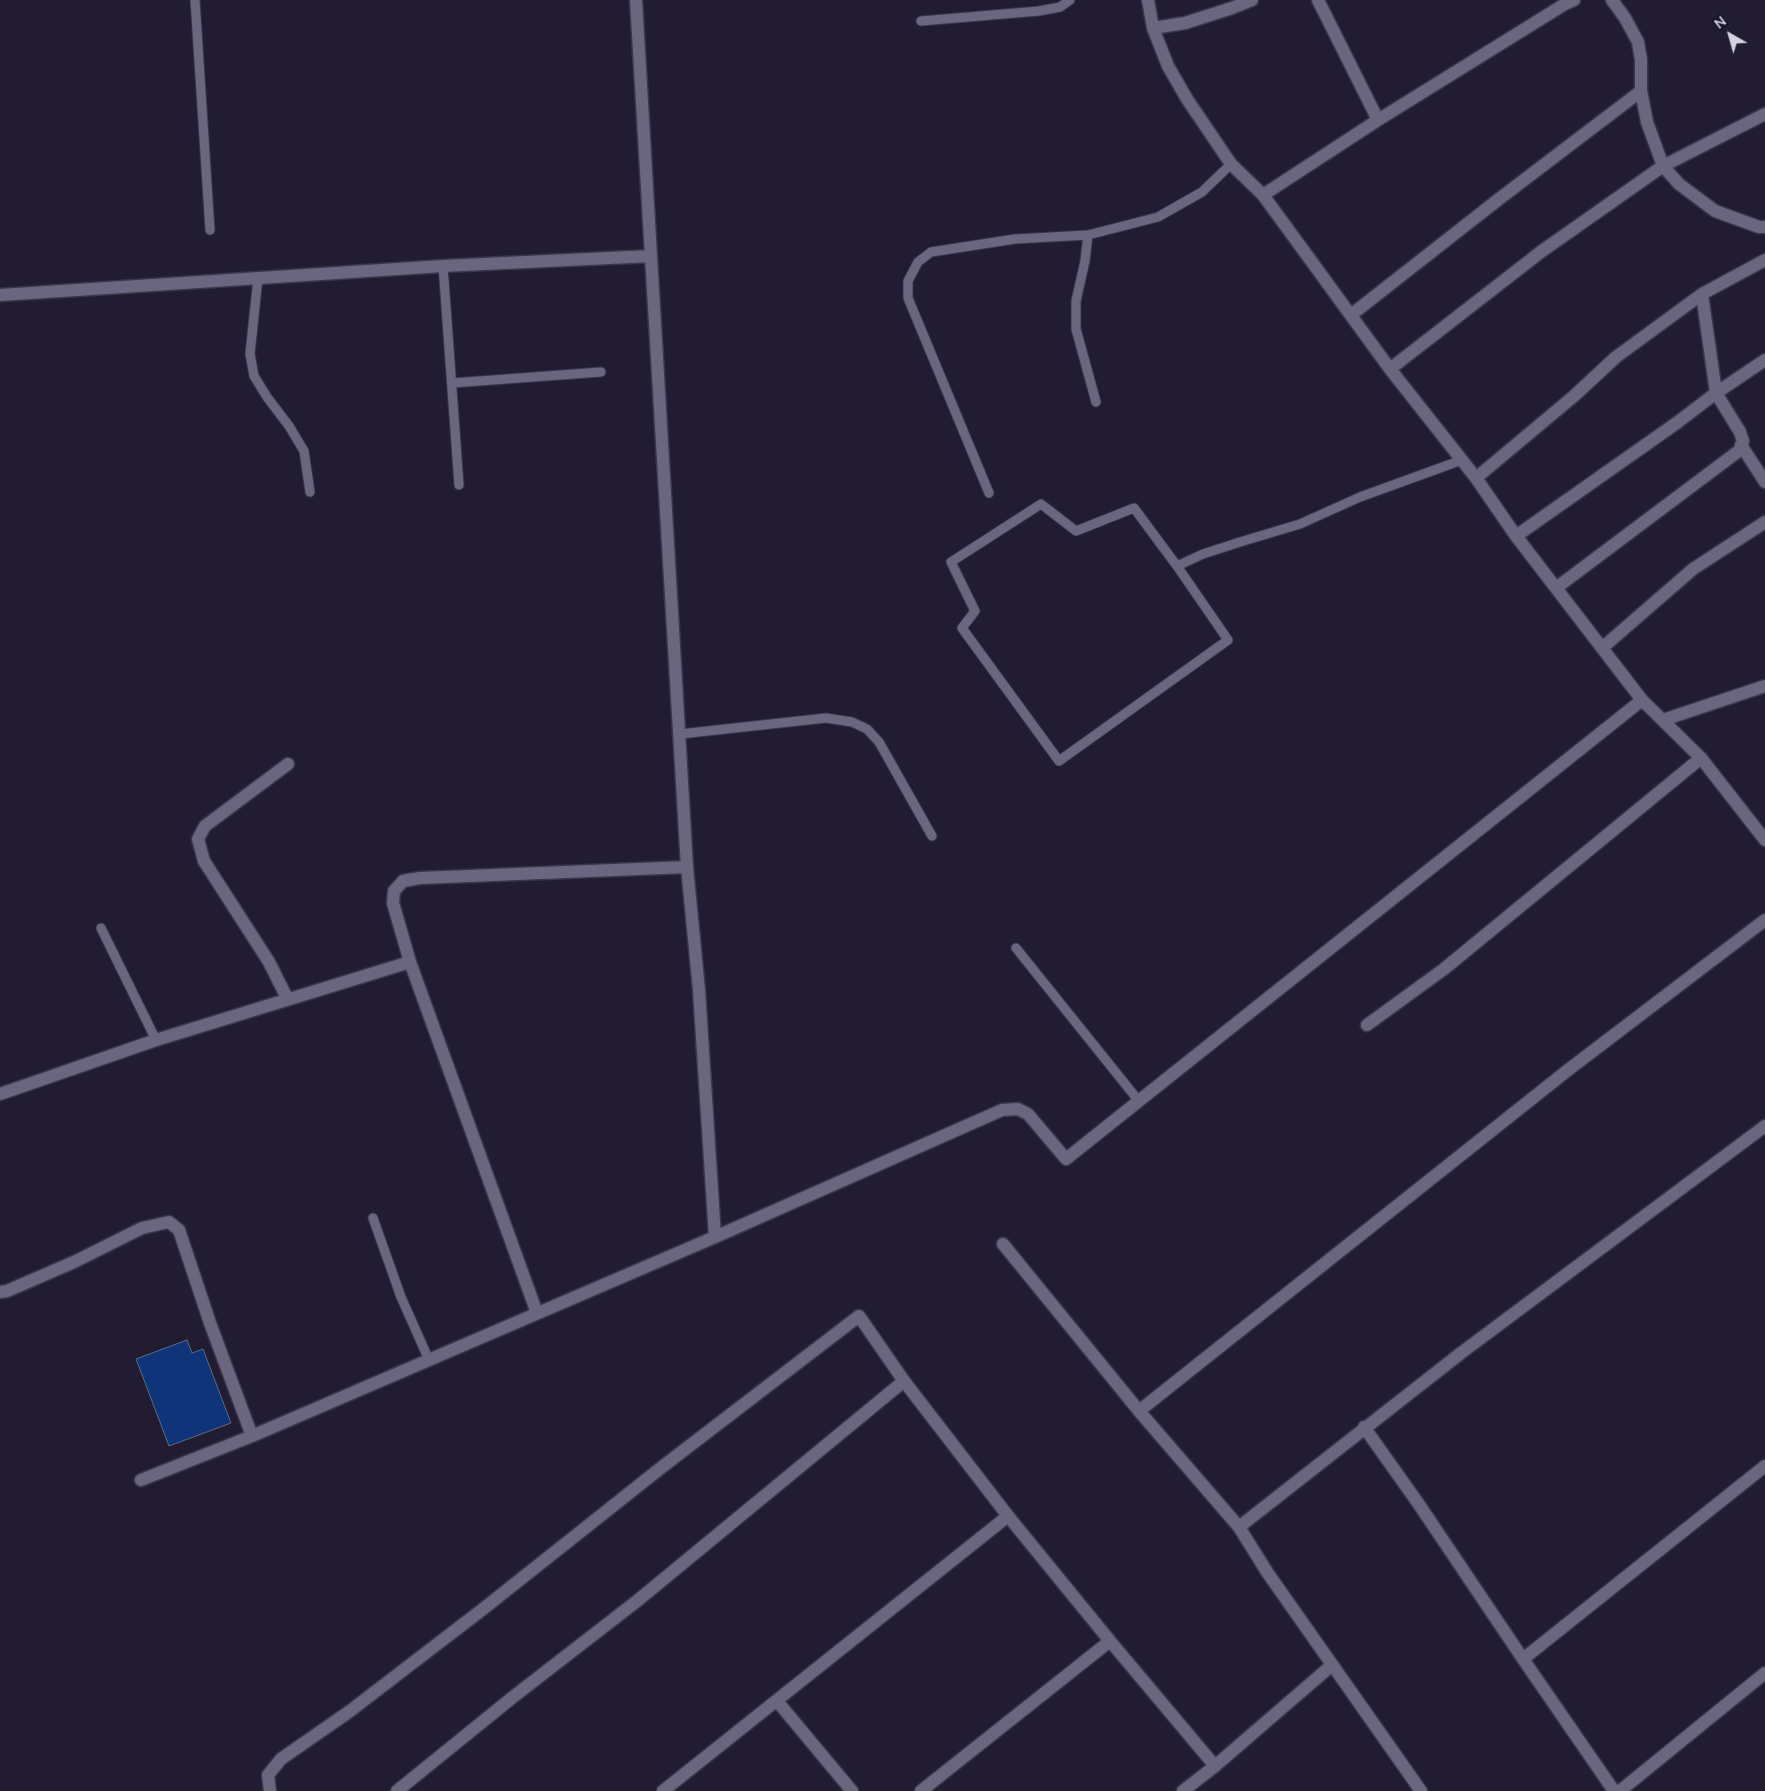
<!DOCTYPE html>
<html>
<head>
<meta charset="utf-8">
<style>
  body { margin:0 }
  #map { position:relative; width:1765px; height:1791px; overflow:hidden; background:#211c32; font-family:"Nunito Sans",sans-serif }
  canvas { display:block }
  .north { position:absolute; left:1705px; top:10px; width:50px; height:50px; -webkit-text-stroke:4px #181328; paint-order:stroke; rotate:322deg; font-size:14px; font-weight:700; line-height:20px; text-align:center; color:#d5d3e2 }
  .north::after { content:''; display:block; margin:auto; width:18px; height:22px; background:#d5d3e2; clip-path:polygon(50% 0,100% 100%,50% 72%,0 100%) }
</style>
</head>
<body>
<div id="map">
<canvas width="1765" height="1791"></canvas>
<div class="north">N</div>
</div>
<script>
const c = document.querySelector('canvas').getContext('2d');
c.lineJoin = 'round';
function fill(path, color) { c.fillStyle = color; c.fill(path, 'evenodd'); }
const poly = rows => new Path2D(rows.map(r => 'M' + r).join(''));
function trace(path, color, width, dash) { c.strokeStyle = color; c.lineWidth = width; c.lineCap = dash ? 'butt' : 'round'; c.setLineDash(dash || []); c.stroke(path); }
const building = poly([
  [187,1340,192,1353,203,1349,231,1423,169,1446,136,1359,187,1340]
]);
const lane = poly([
  [195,0,210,230],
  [921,21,1039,11,1060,7,1070,0],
  [1088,235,1085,261,1076,301,1076,329,1096,402],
  [443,266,459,485],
  [258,278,250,354,254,376,267,397,289,426,304,451,310,492],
  [452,383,601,372],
  [989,493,908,298,908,281,918,262,931,252,1015,239,1088,235,1158,217,1202,192,1231,164],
  [1177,566,1228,640,1059,761,962,628,975,611,951,562,1041,504,1076,531,1134,508,1177,566,1203,554,1240,542,1300,524,1360,497,1462,460],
  [680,734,826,718,852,722,867,729,879,742,932,836],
  [101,928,156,1040],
  [1016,948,1138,1100],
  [373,1218,401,1297,429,1360]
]);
const street = poly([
  [1148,0,1153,28,1168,66,1187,99,1231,164,1263,195,1390,369,1476,478,1516,536,1642,700,1701,758,1765,840],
  [1318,0,1378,120],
  [1612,0,1625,18,1638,42,1641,60,1641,91,1647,122,1663,166,1679,184,1715,211,1759,227,1765,227],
  [1153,28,1185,23,1232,8,1252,0],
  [1263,195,1378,120,1565,4,1574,0],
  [651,256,687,867,699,990,715,1237],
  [0,295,443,266,651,256,636,0],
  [1351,315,1499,199,1641,91],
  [1390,369,1542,251,1663,166,1765,114],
  [1741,445,1765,482],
  [1476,478,1574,396,1616,357,1702,294,1765,260],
  [1516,536,1678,422,1716,393,1765,360],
  [1556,588,1740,450,1743,441,1740,432,1716,393,1702,294],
  [1602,648,1693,569,1765,522],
  [1663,720,1765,686],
  [287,998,269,962,204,861,198,839,205,826,288,764],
  [1367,1025,1444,969,1701,758],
  [0,1094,156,1040,410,962],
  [1003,1244,1139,1411,1239,1527,1267,1572,1421,1791],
  [0,1292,7,1291,74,1262,142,1228,169,1222,179,1230,210,1323,252,1436],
  [537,1313,410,962,393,903,394,891,403,881,420,878,687,867],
  [904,1381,1008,1516,1110,1641,921,1791],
  [1139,1411,1568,1070,1765,920],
  [1364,1427,1418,1503,1523,1659,1614,1791],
  [141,1480,252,1436,715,1237,1002,1110,1018,1109,1028,1114,1066,1159,1642,700],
  [1239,1527,1461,1353,1765,1126],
  [1110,1641,1215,1766],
  [1523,1659,1765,1466],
  [777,1701,852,1791],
  [270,1791,268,1775,281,1759,350,1711,483,1609,662,1467,859,1316,904,1381,637,1601,513,1697,397,1791],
  [663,1791,1008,1516],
  [1183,1791,1215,1766,1332,1665],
  [1620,1791,1765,1673]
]);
fill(building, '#0f347a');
trace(building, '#5d6b82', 1);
trace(lane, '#3b3749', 11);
trace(street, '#3b3749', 15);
trace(lane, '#6a6680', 9);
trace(street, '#6a6680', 12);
</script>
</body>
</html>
